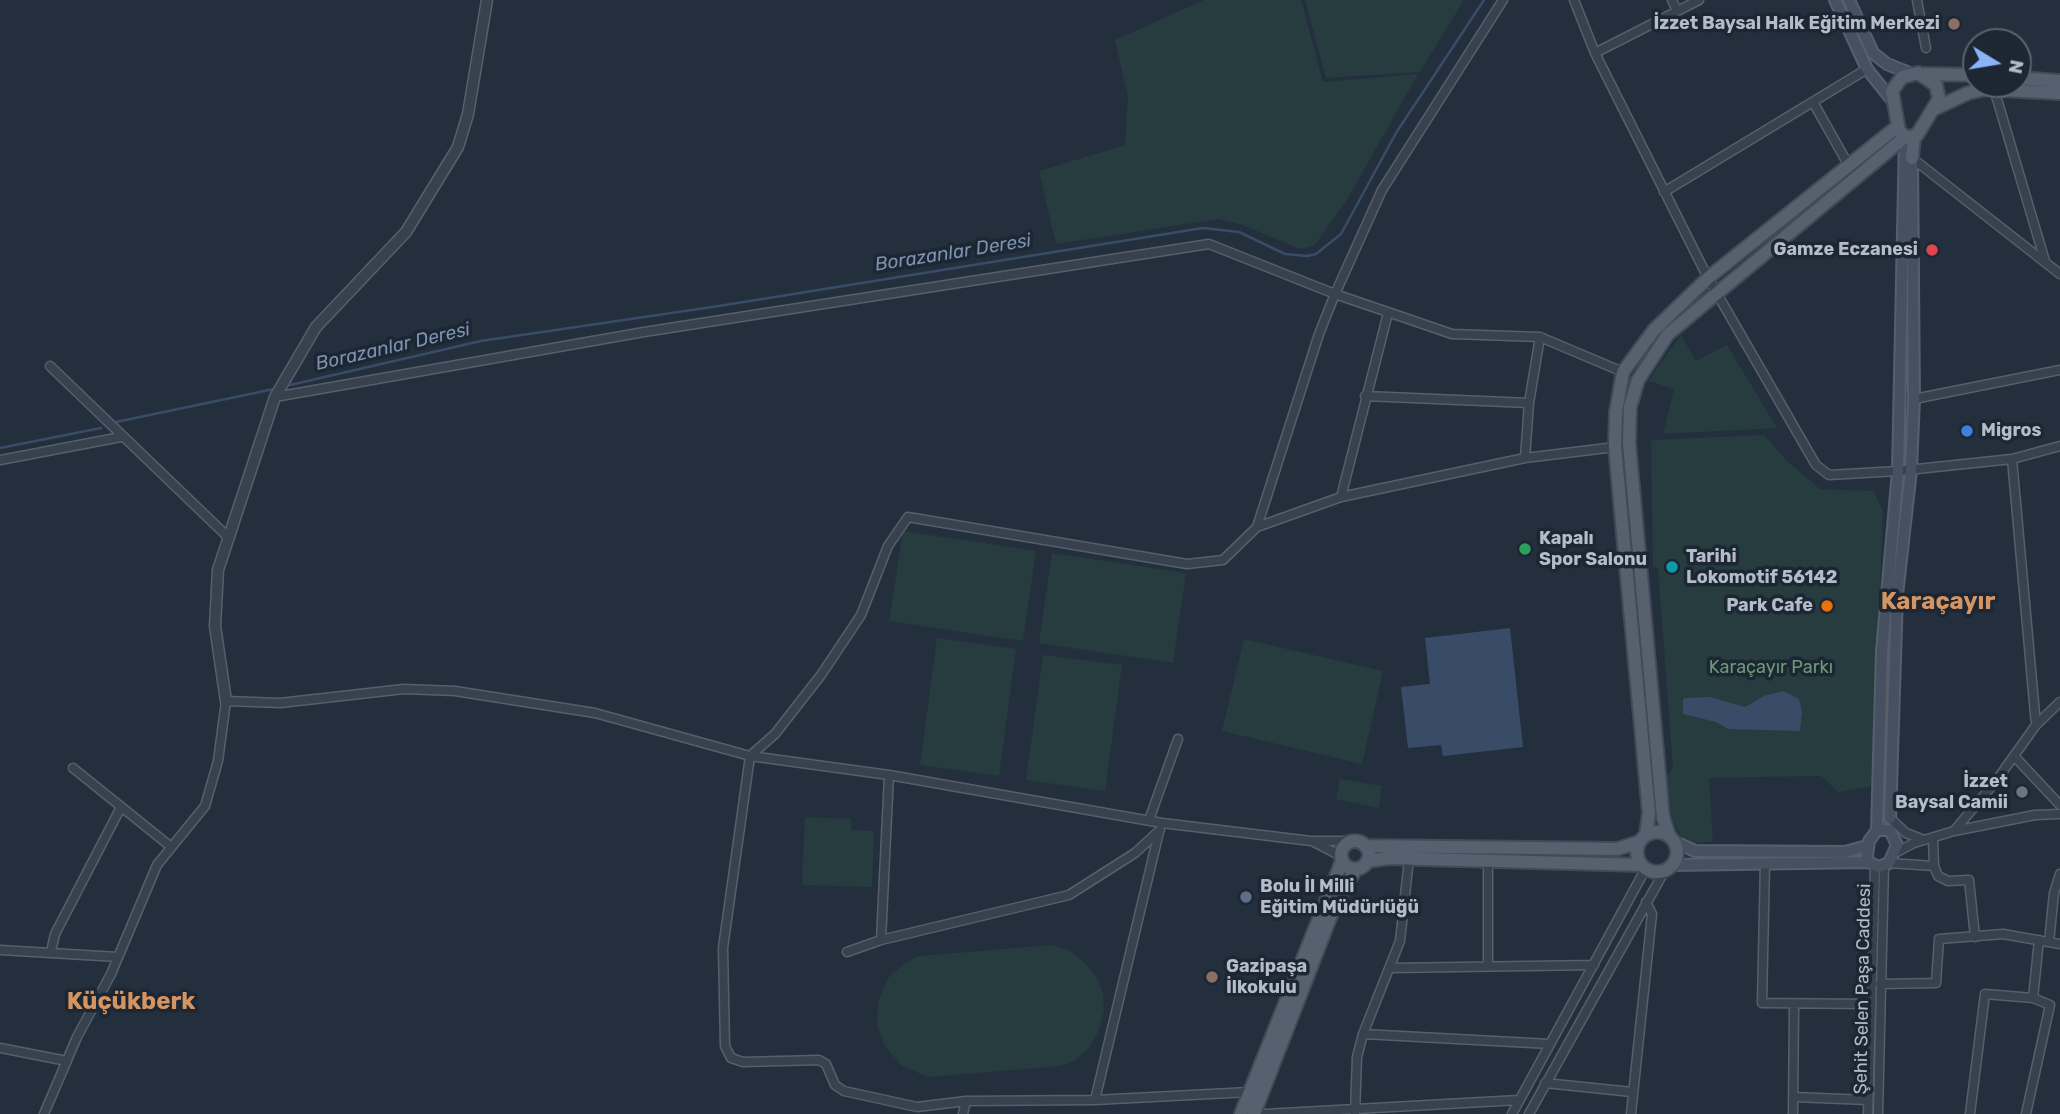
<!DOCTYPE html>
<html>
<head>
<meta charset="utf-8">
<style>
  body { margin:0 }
  #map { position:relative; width:2060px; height:1114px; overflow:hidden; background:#242f3e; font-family:Rubik,sans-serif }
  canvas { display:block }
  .north { position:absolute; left:1962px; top:28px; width:70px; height:70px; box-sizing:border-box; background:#1d2633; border:2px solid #59626f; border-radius:50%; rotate:101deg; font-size:19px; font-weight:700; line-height:28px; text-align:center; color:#b4bcc9 }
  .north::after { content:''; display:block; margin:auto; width:24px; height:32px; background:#8ab4f8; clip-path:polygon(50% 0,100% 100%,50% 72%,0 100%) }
</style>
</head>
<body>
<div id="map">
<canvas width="2060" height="1114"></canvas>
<div class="north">N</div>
</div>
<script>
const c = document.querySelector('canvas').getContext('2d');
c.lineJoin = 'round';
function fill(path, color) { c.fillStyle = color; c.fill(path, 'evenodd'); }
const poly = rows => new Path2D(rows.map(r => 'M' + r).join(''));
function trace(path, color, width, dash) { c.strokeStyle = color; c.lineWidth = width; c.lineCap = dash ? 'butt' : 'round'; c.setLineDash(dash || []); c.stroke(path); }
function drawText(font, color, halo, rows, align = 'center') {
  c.font = font + ' Rubik,sans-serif'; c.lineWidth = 7; c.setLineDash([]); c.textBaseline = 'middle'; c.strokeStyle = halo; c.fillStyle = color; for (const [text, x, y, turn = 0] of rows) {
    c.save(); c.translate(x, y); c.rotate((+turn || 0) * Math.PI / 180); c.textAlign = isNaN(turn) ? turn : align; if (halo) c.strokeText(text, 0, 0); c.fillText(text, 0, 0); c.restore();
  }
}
const green = poly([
  [1204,0,1301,0,1323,82,1418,74,1348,198,1314,246,1300,249,1243,225,1218,219,1056,244,1039,171,1125,145,1128,97,1115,40],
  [1305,0,1464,0,1420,72,1326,78],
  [1681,335,1696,361,1727,345,1777,428,1663,434,1674,389,1648,381],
  [1764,435,1786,460,1820,489,1873,491,1883,511,1873,786,1838,792,1821,776,1709,778,1713,842,1693,843,1681,836,1672,819,1667,777,1673,768,1658,568,1653,567,1653,562,1651,440],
  [903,531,1036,551,1023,641,889,621],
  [1052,553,1186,573,1173,663,1039,643],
  [937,638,1016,649,999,776,920,765],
  [1244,639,1383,671,1362,764,1222,731],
  [1043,655,1122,665,1105,791,1026,780],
  [1340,779,1382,786,1379,808,1336,799],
  [805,817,851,819,851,830,874,831,872,887,802,885],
  [1052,945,1070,951,1085,963,1097,978,1103,994,1104,1010,1098,1033,1088,1049,1075,1060,1061,1066,928,1077,902,1066,885,1046,877,1025,878,1002,888,978,905,963,919,956]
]);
const water = poly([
  [1510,628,1523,747,1443,756,1441,745,1408,748,1401,687,1430,684,1425,638],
  [1783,691,1799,699,1802,712,1800,731,1728,729,1716,722,1683,714,1683,700,1685,698,1710,697,1745,707,1764,696]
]);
const stream = poly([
  [290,385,481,341,719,306,1203,228,1239,232,1285,254,1307,256,1316,254,1341,234,1396,133,1484,0],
  [116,422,274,389],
  [0,448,101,428]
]);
const minor = poly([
  [1503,0,1382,190,1335,294,1452,334,1540,337,1623,372],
  [1574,0,1595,53,1708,278,1816,465,1829,475,1898,471,2012,459,2060,446],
  [1672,0,1677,11],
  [1917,0,1926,48],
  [1595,53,1699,0],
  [1994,89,2045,261],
  [1813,102,1849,166],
  [1912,158,2060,274],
  [1664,192,1867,69],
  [50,366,229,538],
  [1365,396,1529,403],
  [275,397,644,332,1209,244,1335,294,1319,334,1257,527],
  [1914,399,2060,370],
  [1525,458,1529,403,1540,337],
  [2012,459,2036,725],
  [0,460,121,437],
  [1341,497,1388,313],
  [2015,757,2060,805],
  [73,768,170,846],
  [1890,818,1906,833,1924,840],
  [1149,820,1178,739],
  [1954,831,2035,815,2060,814],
  [1933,838,1934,866,1938,876,1948,881,1969,880,1975,937],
  [1314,842,1341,856],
  [1895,853,1914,843,1954,831,1996,781,2036,725,2060,702],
  [1765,863,1762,1003,1870,1004],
  [1889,863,1934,866],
  [881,940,1069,895,1135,853,1160,830],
  [2049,942,2054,893,2060,874],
  [0,950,118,957],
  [51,952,55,934,121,807],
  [847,952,881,940,889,775],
  [1488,965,1488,862],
  [1391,968,1594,965],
  [1880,984,1936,983,1939,939,2003,934,2060,944],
  [1363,1034,1550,1044],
  [0,1048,67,1061],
  [1545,1083,1632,1092],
  [1249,1092,1095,1100,966,1101,917,1107,844,1091,835,1085,826,1064,819,1060,743,1062,731,1058,725,1046,723,948,750,756,775,734,821,675,861,615,888,546,908,517,1187,564,1223,560,1257,527,1341,497,1525,458,1615,447],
  [1793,1097,1868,1100],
  [1095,1100,1159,832],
  [44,1114,77,1037,111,974,157,865,205,806,218,761,226,701,280,703,404,689,455,691,595,713,750,756,889,775,1162,823,1311,841,1352,841],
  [963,1114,966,1101],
  [1265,1114,1519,1100],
  [1355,1114,1357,1057,1363,1034,1400,941,1409,859],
  [1512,1114,1646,868],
  [1529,1114,1665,870],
  [1631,1114,1652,914,1646,902],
  [1793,1114,1794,1005],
  [1868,1114,1875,867],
  [1878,1114,1884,866],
  [1970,1114,1985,994,2033,998,2039,940],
  [2026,1114,2050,1005,2033,998]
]);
const tertiary = poly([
  [226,701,215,626,218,570,275,397,316,327,406,232,458,147,468,114,487,0]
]);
const secondary = poly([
  [1835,0,1867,69,1891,99],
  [1849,0,1873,53,1887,64,1912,74],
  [1890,818,1897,595,1911,470,1914,399,1912,158],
  [1877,830,1890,830,1897,845,1889,863,1879,867,1868,862,1867,855,1869,841,1877,830,1882,651,1898,471,1905,137],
  [1675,842,1695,851,1845,852,1867,846],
  [1672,865,1868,862]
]);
const primary = poly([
  [1918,73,1936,85,1939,99,1917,135,1907,138,1899,131,1892,91,1902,77,1918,73],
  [1924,74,1976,75],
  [2018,78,2060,81],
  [1936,108,1968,93,1985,89,2060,93],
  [1912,158,1914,137],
  '1637 852a20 20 0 1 1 40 0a20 20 0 1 1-40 0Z',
  [1646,835,1649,813,1615,447,1616,412,1623,372,1654,330,1708,278,1898,126],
  [1669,835,1663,817,1629,443,1630,407,1638,380,1668,334,1905,137],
  '1341 855a14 14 0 1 1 28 0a14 14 0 1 1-28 0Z',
  [1365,846,1617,849,1639,842],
  [1367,861,1388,858,1642,865],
  [1241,1114,1342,861],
  [1254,1114,1335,905,1356,869]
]);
const markers = [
  [1954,24,7,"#8d6e63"],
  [1932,250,7,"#e0444e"],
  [1967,431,7,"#3f7fe0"],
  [1525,549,7,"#2e9e5b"],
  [1672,567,7,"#0f9aa8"],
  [1827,606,7,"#e8710a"],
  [2022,792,7,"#6b7280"],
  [1246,897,7,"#5c6f8a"],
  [1212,977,7,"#8d6e63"]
];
const poiNames = [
  ["İzzet Baysal Halk Eğitim Merkezi",1940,24,"right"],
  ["Gamze Eczanesi",1918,250,"right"],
  ["Migros",1981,431],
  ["Kapalı",1539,539],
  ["Spor Salonu",1539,560],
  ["Tarihi",1686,557],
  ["Lokomotif 56142",1686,578],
  ["Park Cafe",1813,606,"right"],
  ["İzzet",2008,782,"right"],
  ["Baysal Camii",2008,803,"right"],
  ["Bolu İl Milli",1260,887],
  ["Eğitim Müdürlüğü",1260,908],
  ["Gazipaşa",1226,967],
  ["İlkokulu",1226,988]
];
const parkNames = [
  ["Karaçayır Parkı",1771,668]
];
const streetNames = [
  ["Şehit Selen Paşa Caddesi",1863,989,-89]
];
const waterNames = [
  ["Borazanlar Deresi",953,253,-9],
  ["Borazanlar Deresi",393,347,-13]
];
const districtNames = [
  ["Karaçayır",1938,602],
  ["Küçükberk",131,1002]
];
fill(green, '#263c3f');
fill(water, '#394c67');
trace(stream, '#394c67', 2.5);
trace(minor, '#565f6c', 11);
trace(tertiary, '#565f6c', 13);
trace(secondary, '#565f6c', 14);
trace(primary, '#414a57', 16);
trace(minor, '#38414e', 8);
trace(tertiary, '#38414e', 10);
trace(secondary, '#465061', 10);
trace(primary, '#56606e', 12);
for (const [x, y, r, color] of markers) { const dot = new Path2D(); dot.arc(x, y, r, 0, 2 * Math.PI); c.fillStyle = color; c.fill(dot); trace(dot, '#1d2633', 2.5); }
drawText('bold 18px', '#b4bcc9', '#1d2633', poiNames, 'left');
drawText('18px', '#6b9a76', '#1d2633', parkNames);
drawText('18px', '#b4bcc9', '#1d2633', streetNames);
drawText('italic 19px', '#7c92b1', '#1d2633', waterNames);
drawText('bold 24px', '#d59563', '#1d2633', districtNames);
</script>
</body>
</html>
